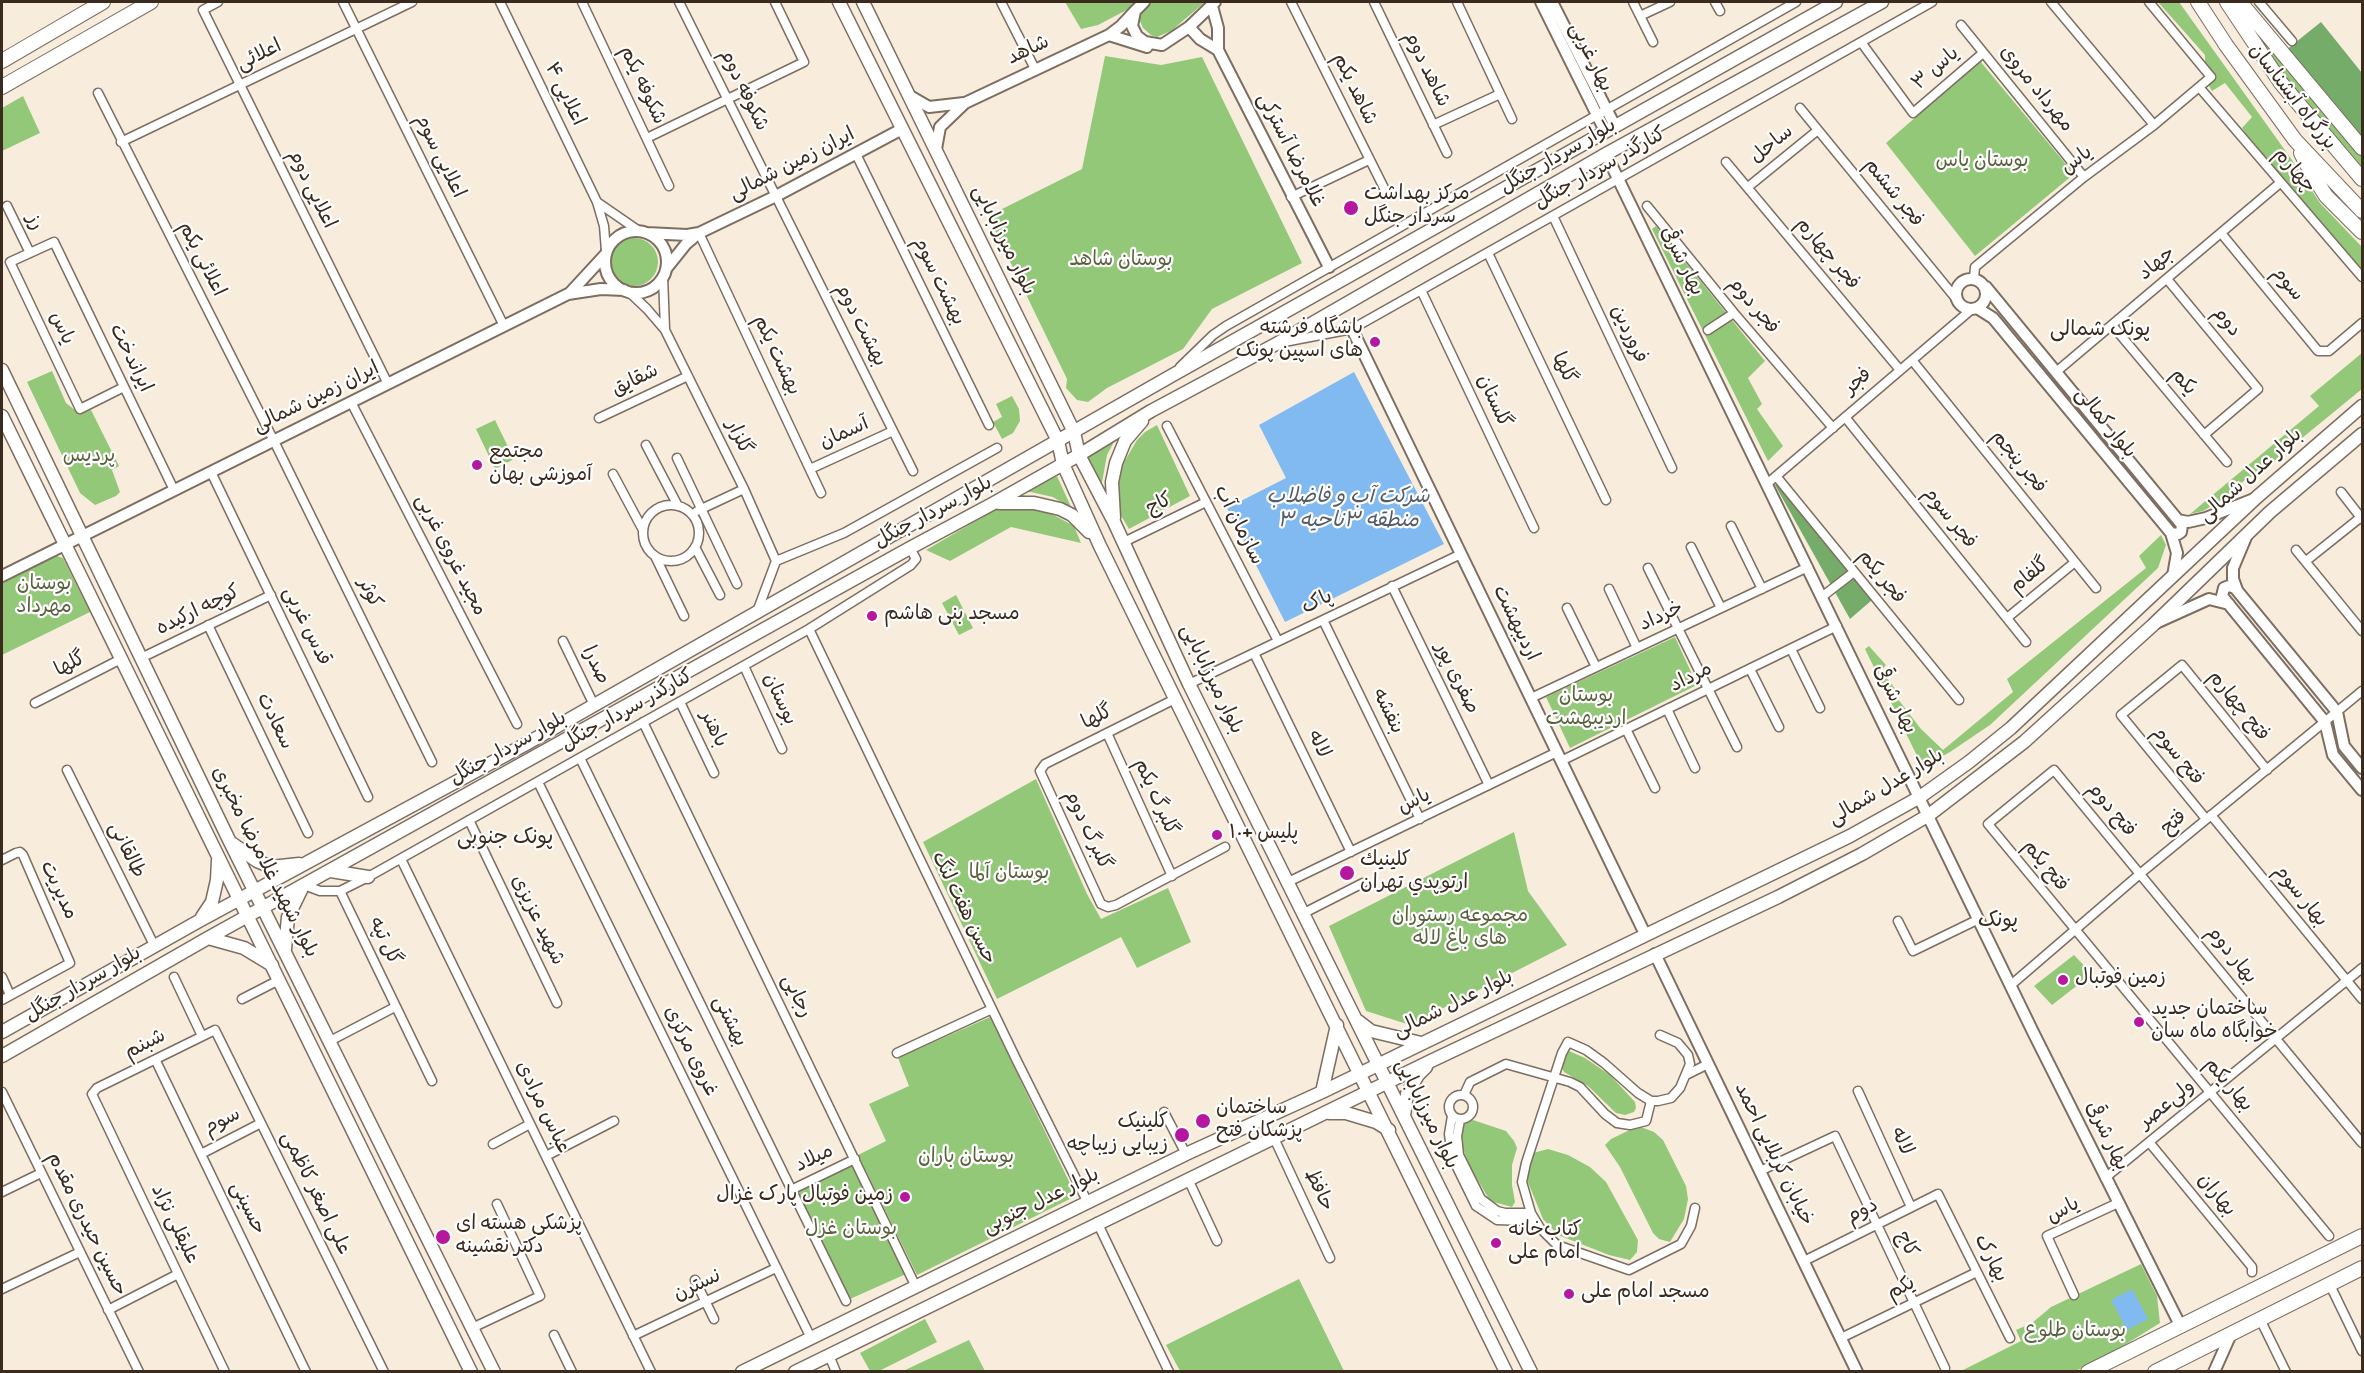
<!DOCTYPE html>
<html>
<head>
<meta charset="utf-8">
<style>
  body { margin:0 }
  #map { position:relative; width:2364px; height:1373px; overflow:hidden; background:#f8eddd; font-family:"Gochi Hand",sans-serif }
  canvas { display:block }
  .frame { position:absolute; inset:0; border:3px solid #3b2a1e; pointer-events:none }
</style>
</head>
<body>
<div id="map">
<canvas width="2364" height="1373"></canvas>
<div class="frame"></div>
</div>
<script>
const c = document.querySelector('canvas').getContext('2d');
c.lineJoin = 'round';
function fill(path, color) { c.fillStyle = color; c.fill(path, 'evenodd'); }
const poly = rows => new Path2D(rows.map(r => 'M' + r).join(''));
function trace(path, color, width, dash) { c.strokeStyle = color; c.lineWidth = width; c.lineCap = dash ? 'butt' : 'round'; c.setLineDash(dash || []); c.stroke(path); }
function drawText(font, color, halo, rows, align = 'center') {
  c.font = font + ' "Gochi Hand","Playpen Sans Arabic",sans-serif'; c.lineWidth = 4.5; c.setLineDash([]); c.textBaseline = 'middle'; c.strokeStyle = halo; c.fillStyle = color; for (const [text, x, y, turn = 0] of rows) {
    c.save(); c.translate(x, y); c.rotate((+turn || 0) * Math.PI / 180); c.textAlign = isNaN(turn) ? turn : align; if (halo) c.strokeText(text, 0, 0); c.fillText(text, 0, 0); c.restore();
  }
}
const green = poly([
  [1065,2,1142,2,1098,25,1081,29],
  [1151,2,1205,2,1171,31,1157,37,1151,35,1143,28,1139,19,1142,12],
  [2158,2,2179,2,2292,160,2320,203,2362,247,2362,271,2264,159,2242,128,2252,117,2225,83,2212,91,2209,86,2211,74,2205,64,2205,55],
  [2236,2,2334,123,2362,155,2362,169,2312,112,2280,70],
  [1105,56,1161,65,1202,57,1302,263,1212,309,1183,349,1107,388,1088,402,1077,400,1066,388,1067,379,988,216,1082,169],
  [1980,61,2074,174,1975,256,1886,143],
  [23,96,40,133,2,151,2,108],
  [1656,226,1765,361,1748,378,1762,404,1757,409,1783,446,1768,461,1652,229],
  '610 262a24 24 0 1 1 48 0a24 24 0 1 1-48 0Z',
  [2362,353,2362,389,2263,470,2245,480,2222,500,2203,511,2190,514,2319,406,2310,396],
  [52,371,66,403,80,414,91,410,119,466,112,470,120,492,116,496,95,505,80,493,27,382],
  [1012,396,1019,409,1020,421,1013,433,1002,439,993,422,1002,417,996,404],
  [495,420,514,459,495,469,476,429],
  [1157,425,1190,496,1129,529,1120,514,1119,481,1123,464,1137,440,1145,432],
  [1115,440,1107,455,1101,488,1084,458],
  [1057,476,1072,509,1053,497,1026,491],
  [1029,507,1048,512,1074,526,1081,543,1011,527,950,561,926,550,998,508],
  [2161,535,2166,545,2158,568,1990,725,1950,752,1927,765,1918,758,1865,649,1869,646,1886,665,1881,671,1897,691,1894,694,1921,729,1943,750,2013,692,2007,679,2146,568,2139,556],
  [54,555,63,558,90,612,2,655,2,581],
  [956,595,973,628,959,635,942,603],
  [1675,637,1697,685,1570,748,1546,697],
  [1036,779,1087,894,1101,919,1168,888,1191,942,1137,968,1121,937,997,999,923,842],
  [1514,832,1528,891,1567,945,1410,1025,1366,1011,1329,926],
  [2074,955,2092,974,2052,1005,2034,986],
  [990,1017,1076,1196,917,1275,858,1155,886,1141,869,1104,909,1086,898,1058],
  [1569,1051,1585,1058,1610,1075,1635,1102,1636,1108,1634,1112,1625,1115,1616,1113,1588,1086,1564,1072,1561,1066,1565,1054],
  [1473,1120,1506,1131,1514,1141,1517,1148,1512,1165,1512,1185,1515,1202,1512,1207,1490,1201,1470,1167,1463,1149,1460,1127,1465,1122],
  [1638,1126,1654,1132,1663,1140,1686,1186,1688,1199,1684,1219,1670,1242,1659,1239,1653,1233,1620,1167,1605,1145,1611,1139],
  [1548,1149,1568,1155,1590,1167,1606,1182,1638,1240,1637,1252,1630,1260,1609,1255,1558,1235,1543,1219,1527,1180,1527,1171,1533,1153],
  [852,1164,906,1274,850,1299,795,1192],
  [2141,1264,2157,1296,2160,1323,2123,1346,2076,1371,1959,1372,2021,1341,2016,1330,2032,1323,2051,1307],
  [1299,1279,1344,1371,1180,1371,1166,1345],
  [925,1319,937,1342,879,1371,870,1371,860,1353],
  [969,1340,985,1371,903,1371]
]);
const forest = poly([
  [2321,22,2362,73,2362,142,2286,50],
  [1779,484,1872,600,1850,619,1775,485]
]);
const water = poly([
  [1354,372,1444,544,1285,622,1227,508,1286,478,1259,425],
  [2132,1289,2148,1319,2127,1330,2111,1300]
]);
const minor = poly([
  [218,2,203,10,388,384],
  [343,2,504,326],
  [500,2,597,202,604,226,606,251],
  [582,2,669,186],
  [679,2,913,471],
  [1001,2,1035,69],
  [1291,2,1386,192],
  [1374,2,1447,153],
  [1457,2,1512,119],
  [1633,2,1653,42],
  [1715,2,1720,11],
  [2051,2,2154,125],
  [2259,2,2292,41],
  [1640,16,1670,2],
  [1961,25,2084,177],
  [1861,42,1913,113,1983,53],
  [2199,87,2362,277],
  [98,93,274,441,432,762],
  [1800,108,1958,301],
  [1433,125,1500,94],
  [647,138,804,62,775,2],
  [121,142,412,2],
  [856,154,989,425],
  [1726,162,1900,370],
  [1748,187,1818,130],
  [1291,197,1369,160],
  [597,202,639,231],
  [7,206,30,253],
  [1647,206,1734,313,1833,428],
  [1553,216,1672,468],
  [699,233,821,493],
  [2221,233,2318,351,2329,351,2362,323],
  [1488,253,1606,500],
  [663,276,665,329],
  [1974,278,1975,267,2084,177,2154,125,2211,77,2149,2],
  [2167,279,2258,389,2204,435],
  [1421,290,1534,528],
  [628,291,647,309,665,330,744,489,776,561],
  [2112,325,2227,462],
  [1708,330,1734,313],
  [1284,342,1352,329,1932,2],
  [1912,360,2096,588],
  [1180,367,1213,335,1226,326,1796,2],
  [2056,372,2280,183],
  [124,387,80,409,10,262,54,242,174,490],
  [351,402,517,724],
  [1845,417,2026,642],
  [599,418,688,376],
  [1167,426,1278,641],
  [646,445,678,506],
  [677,458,737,584],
  [810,469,893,431],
  [211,472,368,797],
  [613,474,643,530],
  [1776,476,1959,700],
  [1768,483,1972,309],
  [2341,492,2362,519],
  '643 533a28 28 0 1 1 56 0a28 28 0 1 1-56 0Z',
  [697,511,744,489],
  [1731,526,1762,589],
  [1128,540,1206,502],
  [695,547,720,595],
  [1691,547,1721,608],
  [2296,550,2362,631],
  [655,556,684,616],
  [2306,561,2361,517],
  [1648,568,1737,747],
  [1392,586,1489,785],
  [1609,589,1637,648],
  [1823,596,1854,572],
  [1567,608,1596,667],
  [757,612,776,561,844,533,997,448],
  [2007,618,2075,562],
  [1323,620,1420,819],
  [208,625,308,833],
  [809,629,1017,1061,1088,1203],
  [563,641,594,705],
  [1791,649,1820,708],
  [1254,653,1351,852],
  [141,658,271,595],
  [744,666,782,749],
  [1750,669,1779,727],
  [1189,684,1461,554],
  [1531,698,1808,567],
  [1175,699,1045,764,1040,771,1101,904,1108,907,1116,905,1225,847],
  [680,702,714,773],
  [35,703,121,659],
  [1667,709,1695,768],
  [643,722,916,1287],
  [1626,729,1655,788],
  [1107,733,1172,876],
  [580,758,846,1301],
  [1561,761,1837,626],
  [67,770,155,947],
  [538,782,811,1338],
  [2211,815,2362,999],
  [2206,819,2121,715,2182,665,2267,770],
  [469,820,557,1003],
  [401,859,651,1372],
  [2,860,16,853,20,852,23,855,70,963,2,1000],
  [1286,883,1557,752],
  [304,885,320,891,340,891,368,877,809,629,911,565,916,559,910,548],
  [340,891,432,1081],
  [1302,914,1363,883],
  [1898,921,1913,951,1979,919],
  [2,977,10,995],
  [174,977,202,1036],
  [2011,985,2141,873,2362,691],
  [242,999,279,980],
  [1660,1035,1678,1043,1688,1055,1690,1064,1680,1088,1671,1098,1658,1101,1651,1101,1638,1093,1604,1063,1586,1050,1568,1042,1562,1053,1526,1163,1522,1182,1531,1213,1540,1228,1557,1245,1629,1270,1681,1244,1691,1226,1695,1208],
  [330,1041,395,1007],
  [897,1053,992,1009],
  [156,1061,306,1372],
  [1686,1075,1708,1064],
  [1858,1091,1911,1207],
  [2,1092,139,1372],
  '1449 1107a12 12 0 1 1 24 0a12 12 0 1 1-24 0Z',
  [1464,1095,1470,1082,1506,1064,1570,1082,1580,1087,1605,1114,1617,1123,1630,1125,1646,1121,1651,1101],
  [1164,1112,1186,1154],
  [1452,1116,1449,1134,1452,1157,1476,1206,1497,1220,1528,1221,1538,1227],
  [1460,1120,1457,1136,1459,1155,1481,1199,1497,1211,1505,1213,1531,1213],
  [1274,1138,1330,1258],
  [2149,1142,2252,1267,2252,1272],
  [493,1144,530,1124],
  [201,1154,261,1123],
  [546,1156,614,1121],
  [1760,1171,1835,1136,1945,1368],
  [2105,1178,2362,968],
  [1188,1179,1217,1241],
  [791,1190,855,1159],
  [2,1192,41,1173],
  [1097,1222,1169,1372],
  [2329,1236,1988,824,2054,770,2362,1143],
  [1804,1261,1938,1194,2010,1338],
  [695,1280,714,1319],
  [2330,1285,2362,1351],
  [2,1289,80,1252],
  [2074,1295,2047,1236,2118,1203],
  [108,1310,178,1274],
  [2260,1319,2286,1372],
  [472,1328,540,1296,497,1204],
  [554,1335,572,1372],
  [633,1336,776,1268],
  [1841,1338,1977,1272],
  [829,1355,836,1372],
  [225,1372,92,1094,97,1088,215,1030,384,1372]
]);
const tertiary = poly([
  [1144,2,1135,11,1132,26,1137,36,1145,42,1162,45,1189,27,1215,2],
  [1541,2,1605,131],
  [1552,2,1615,126],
  [1212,6,1218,28,1218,50,1329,267],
  [1189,27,1200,39,1218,50],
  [1109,35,1147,47],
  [910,96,929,107,964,103],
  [936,149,940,127,965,103,1109,35,1121,26,1135,11],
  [1606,154,2034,1034,2180,1325],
  '605 262a31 31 0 1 1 62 0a31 31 0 1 1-62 0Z',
  [647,233,687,235,699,233,776,196,902,129],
  [666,269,686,244,699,233],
  '1956 294a15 15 0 1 1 30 0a15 15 0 1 1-30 0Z',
  [1986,287,2182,525,2181,532,2178,534,2171,533],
  [569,294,605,255],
  [1977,308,1993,318,2171,533,2177,553,2173,576],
  [1352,329,1645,934],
  [2178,520,2188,522,2206,518,2254,499],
  [2,576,568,294,601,289,624,290],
  [2237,590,2233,579,2233,568,2246,537],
  [2158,622,2209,599,2229,604],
  [2362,768,2344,746,2337,712,2235,588,2229,586,2224,588,2222,596,2325,722,2333,755,2362,790],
  [1655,954,1857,1372],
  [2214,1372,2231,1334]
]);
const secondary = poly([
  [839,2,1058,441,1063,464,1100,546,1506,1372],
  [863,2,1074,432,1079,455,1114,522,1189,684,1531,1372],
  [2,370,229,840,494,1372],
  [2,416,471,1372],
  [999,503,1034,503,1060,509,1072,515,1089,532],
  [1114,518,1112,482,1116,463,1125,441,1142,421],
  [233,844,257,861,271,867,299,864],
  [331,871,368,877],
  [202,917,212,902,217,880,218,860],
  [208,938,244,948,272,965],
  [285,949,288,917,303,886],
  [1358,1021,1371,1031,1421,1043],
  [2,1032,199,921,526,744,1171,376,1836,2],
  [2,1056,208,938,910,548,994,503,1079,455,1151,411,1278,343,1606,154,1882,2],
  [1322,1092,1337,1025],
  [1329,1113,1346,1113,1376,1122,1389,1130],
  [1404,1116,1407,1094,1418,1075,1426,1067],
  [742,1372,1186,1154,1322,1092,1850,836,1920,797,1969,762,2011,728,2257,497,2362,406],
  [795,1372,1433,1060,1778,897,1862,854,1929,815,2024,742,2153,625,2270,512,2362,434]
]);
const trunk = poly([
  [2198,2,2226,45,2295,140,2362,211],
  [2227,2,2281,83,2362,179],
  [2240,2,2362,148],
  [2,61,103,2],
  [2,87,151,2],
  [2301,153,2312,174,2326,196,2362,232],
  [2088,1372,2362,1236],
  [2155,1372,2362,1268]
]);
const markers = [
  [1351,208,8,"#b5179e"],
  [1375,342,6,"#b5179e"],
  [477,465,6,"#b5179e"],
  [872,616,6,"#b5179e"],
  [1217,835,6,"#b5179e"],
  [1347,873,8,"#b5179e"],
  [2063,980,6,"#b5179e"],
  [2139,1022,6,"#b5179e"],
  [1203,1121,8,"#b5179e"],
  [1182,1135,8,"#b5179e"],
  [905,1197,6,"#b5179e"],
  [443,1237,8,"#b5179e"],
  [1496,1243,6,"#b5179e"],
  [1569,1294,6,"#b5179e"]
];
const streetNames = [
  ["شاهد",1029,52,-25],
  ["اعلائی",260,57,-26],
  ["بهار غربی",1589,58,64],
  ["شاهد دوم",1425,70,64],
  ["یاس ۳",1937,70,-41],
  ["شکوفه یکم",641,86,65],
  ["شاهد یکم",1353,90,64],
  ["مهرداد مروی",2035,90,51],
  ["شکوفه دوم",742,91,64],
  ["اعلایی ۴",563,95,64],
  ["بزرگراه آبشناسان",2291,98,52],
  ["ساحل",1773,146,-39],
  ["غلامرضا آسترکی",1289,151,63],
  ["اعلایی سوم",438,157,64],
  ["بلوار سردار جنگل",1559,158,-30],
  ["یاس",2078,162,-38],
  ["ایران زمین شمالی",793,166,-27],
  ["کنارگذر سردار جنگل",1601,170,-29],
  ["چهارم",2293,172,49],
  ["اعلایی دوم",310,190,64],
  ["فجر ششم",1892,194,51],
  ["رز",33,223,64],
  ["بلوار میرزابابایی",1002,241,64],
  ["فجر چهارم",1826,255,50],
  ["اعلائی یکم",200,260,63],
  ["بهار شرقی",1680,262,64],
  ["جهاد",2158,265,-40],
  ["بهشت سوم",937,282,64],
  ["سوم",2286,285,50],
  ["فجر دوم",1752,307,50],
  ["دوم",2225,323,50],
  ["بهشت دوم",859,326,63],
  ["یاس",60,329,65],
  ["فروردین",1627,335,65],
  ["بهشت یکم",775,356,65],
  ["ایراندخت",129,359,64],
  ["گلها",1562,369,65],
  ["شقایق",636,382,-26],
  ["فجر",1859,383,-41],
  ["یکم",2182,383,50],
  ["ایران زمین شمالی",317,399,-26],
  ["گلستان",1492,402,65],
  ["بلوار کمالی",2104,424,51],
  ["آسمان",845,435,-24],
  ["گلزار",737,438,64],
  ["فجر پنجم",2017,463,51],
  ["بلوار عدل شمالی",2252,477,-42],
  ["کاج",1160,506,-26],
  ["بلوار سردار جنگل",934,514,-28],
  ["فجر سوم",1948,519,51],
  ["سازمان آب",1237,526,63],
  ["مجید غروی غربی",449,556,63],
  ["گلفام",2031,577,-39],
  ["فجر یکم",1880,578,51],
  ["کوثر",368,594,64],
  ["پاک",1318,604,-26],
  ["کوچه ارکیده",199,612,-26],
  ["خرداد",1662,618,-25],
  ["اردیبهشت",1514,624,64],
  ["قدس غربی",305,627,64],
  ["گلها",71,666,-27],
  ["صدرا",594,666,64],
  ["صفری پور",1455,679,64],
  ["مرداد",1692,679,-26],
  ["بلوار میرزابابایی",1210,680,64],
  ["بوستان",778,700,65],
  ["بهار شرقی",1893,700,64],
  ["فتح چهارم",2237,707,51],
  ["کنارگذر سردار جنگل",628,712,-29],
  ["بنفشه",1386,712,64],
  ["گلها",1098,719,-26],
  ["سعادت",273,722,64],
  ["باهنر",712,730,64],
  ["لاله",1317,745,64],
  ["بلوار سردار جنگل",509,750,-29],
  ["فتح سوم",2176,757,51],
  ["بلوار عدل شمالی",1887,789,-31],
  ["گلبرگ یکم",1154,798,66],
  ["یاس",1415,803,-26],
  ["فتح دوم",2110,811,50],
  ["فتح",2175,824,-40],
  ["گلبرگ دوم",1086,831,65],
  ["طالقانی",125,851,64],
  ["بلوار شهید غلامرضا مخبری",263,863,63],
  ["فتح یکم",2044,867,51],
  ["مدیریت",57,891,65],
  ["بهار سوم",2299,897,51],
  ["حسن هفت لنگ",962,909,64],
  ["شهید عزیزی",536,921,64],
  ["گل تپه",383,942,65],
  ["بهار دوم",2230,956,51],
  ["بلوار سردار جنگل",84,986,-30],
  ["رجایی",795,997,64],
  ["بلوار عدل شمالی",1454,1006,-26],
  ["بهشتی",728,1022,64],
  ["شبنم",146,1046,-27],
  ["غروی مرکزی",689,1052,64],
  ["بهار یکم",2227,1086,50],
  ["ولی‌عصر",2168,1106,-39],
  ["عباس مرادی",541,1108,64],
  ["بلوار میرزابابایی",1425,1115,64],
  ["سوم",223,1123,-27],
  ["بهار شرقی",2105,1137,64],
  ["لاله",1900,1142,65],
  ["خیابان کربلایی احمد",1772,1155,64],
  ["میلاد",815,1160,-26],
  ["حافظ",1317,1191,65],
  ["علی اصغر کاظمی",314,1194,64],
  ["بهاران",2215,1196,51],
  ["بلوار عدل جنوبی",1042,1203,-26],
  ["حسینی",246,1209,64],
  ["یاس",2064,1212,-28],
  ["دوم",1863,1213,-27],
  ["حسین حیدری مقدم",85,1225,64],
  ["علیقلی نژاد",173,1225,64],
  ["کاج",1905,1245,64],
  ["بهارک",1989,1259,63],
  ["نسترن",698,1287,-25],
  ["یکم",1902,1290,-26]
];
const parkNames = [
  ["بوستان یاس",1982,163],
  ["بوستان شاهد",1121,262],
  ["پردیس",89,458],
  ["بوستان",44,586],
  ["مهرداد",44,609],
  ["بوستان",1586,698],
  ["اردیبهشت",1586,721],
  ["بوستان آلما",1009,875],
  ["مجموعه رستوران",1460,918],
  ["های باغ لاله",1460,941],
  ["بوستان باران",966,1159],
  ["بوستان غزل",851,1231],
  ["بوستان طلوع",2075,1333]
];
const poiNames = [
  ["مرکز بهداشت",1364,196],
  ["سردار جنگل",1364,219],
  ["باشگاه فرشته",1363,330,"right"],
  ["های اسپین پونک",1363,353,"right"],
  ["مجتمع",489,454],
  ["آموزشی بهان",489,477],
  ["مسجد بنی هاشم",884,616],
  ["پلیس +۱۰",1229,835],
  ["كلينيك",1360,862],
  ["ارتوپدي تهران",1360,885],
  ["زمین فوتبال",2075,980],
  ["ساختمان جدید",2151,1011],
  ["خوابگاه ماه سان",2151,1034],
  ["ساختمان",1216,1110],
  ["پزشکان فتح",1216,1133],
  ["کلینیک",1168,1124,"right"],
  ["زیبایی زیباچه",1168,1147,"right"],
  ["زمین فوتبال پارک غزال",893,1197,"right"],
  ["پزشکی هسته ای",456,1226],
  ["دکتر نقشینه",456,1249],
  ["کتاب‌خانه",1508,1232],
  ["امام علی",1508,1255],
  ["مسجد امام علی",1581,1294]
];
const neighbourhoodNames = [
  ["پونک شمالی",2100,332],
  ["پونک جنوبی",505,840],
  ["پونک",1998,923]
];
const waterNames = [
  ["شرکت آب و فاضلاب",1348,499],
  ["منطقه ۳ناحیه ۳",1348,523]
];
fill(green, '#93c879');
fill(forest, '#76ac69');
fill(water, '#81baf1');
trace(minor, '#7d6e61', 11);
trace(tertiary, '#7d6e61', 14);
trace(secondary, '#7d6e61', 15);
trace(trunk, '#7d6e61', 16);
trace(minor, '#fff', 8);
trace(tertiary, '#fff', 10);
trace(secondary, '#fff', 12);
trace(trunk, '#fff', 14);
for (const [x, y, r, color] of markers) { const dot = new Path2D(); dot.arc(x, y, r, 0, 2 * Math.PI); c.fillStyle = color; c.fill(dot); trace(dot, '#fff', 2); }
drawText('20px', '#3b2a1e', '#fff', streetNames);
drawText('20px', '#5a613e', '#fff', parkNames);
drawText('20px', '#3b2a1e', '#fff', poiNames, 'left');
drawText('21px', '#3b2a1e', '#fff', neighbourhoodNames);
drawText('italic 21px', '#545c68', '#fff', waterNames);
</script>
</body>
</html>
